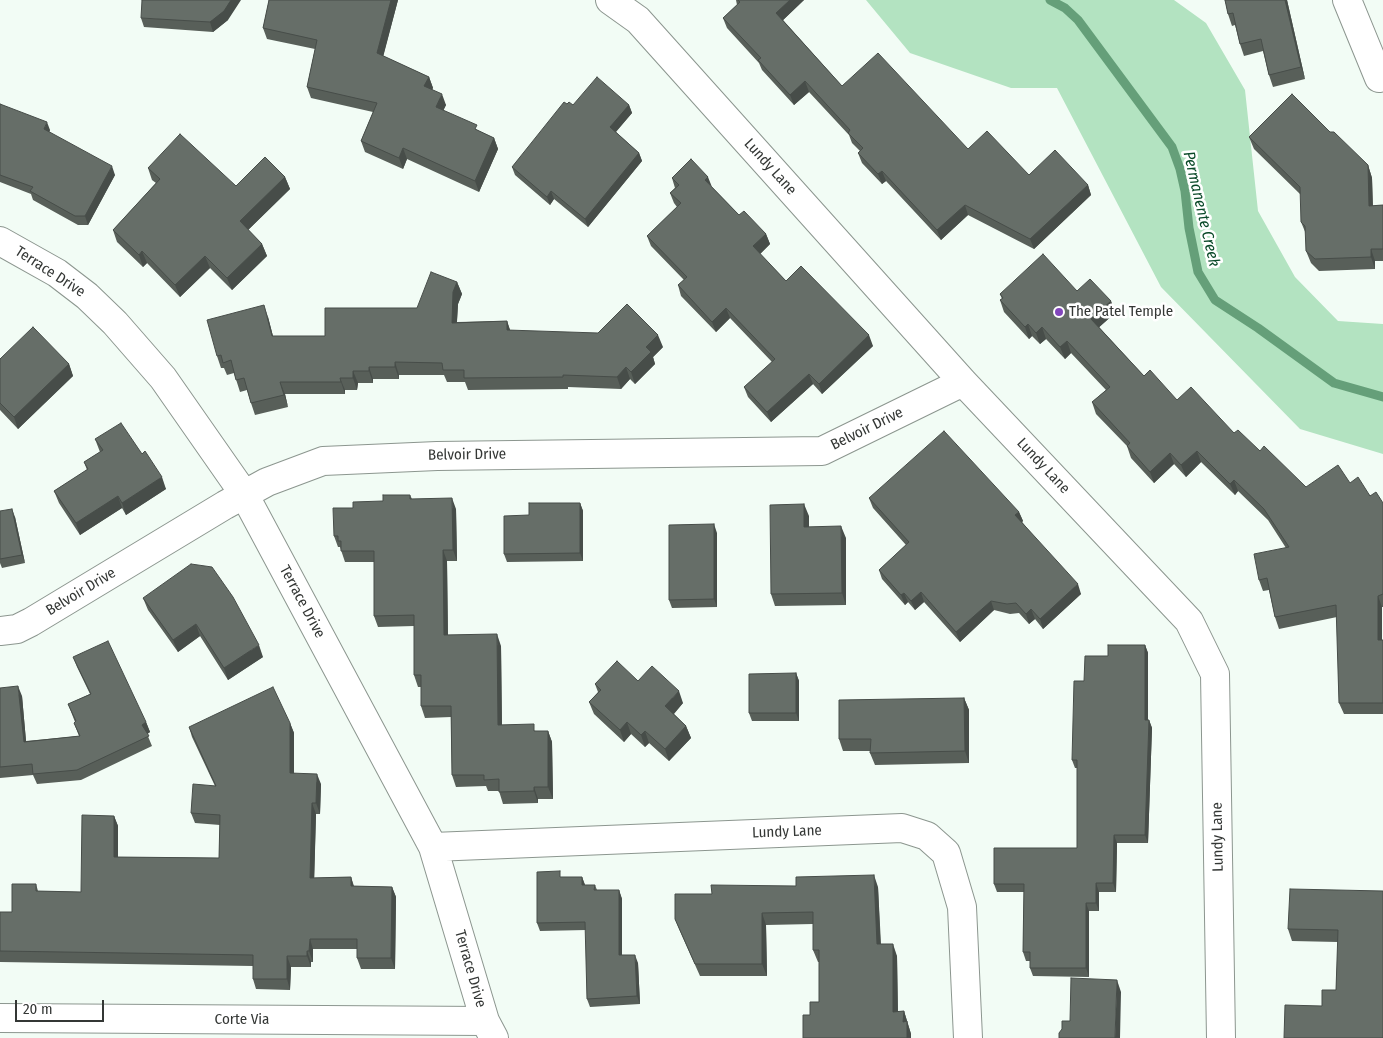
<!DOCTYPE html>
<html>
<head>
<meta charset="utf-8">
<style>
  body { margin:0 }
  #map { position:relative; width:1383px; height:1038px; overflow:hidden; background:#f2fcf5; font-family:"Fira Sans Condensed",sans-serif }
  canvas { display:block }
  .scale { position:absolute; left:15px; top:1000px; width:89px; height:22px; box-sizing:border-box; border:2px solid #343735; border-top:0; padding-left:6px; font-size:15px; line-height:18px; white-space:nowrap; color:#343735; -webkit-text-stroke:4px #fff; paint-order:stroke }
</style>
</head>
<body>
<div id="map">
<canvas width="1383" height="1038"></canvas>
<div class="scale">20 m</div>
</div>
<script>
const c = document.querySelector('canvas').getContext('2d');
c.lineJoin = 'round';
function fill(path, color) { c.fillStyle = color; c.fill(path, 'evenodd'); }
const poly = rows => new Path2D(rows.map(r => 'M' + r).join(''));
function trace(path, color, width, dash) { c.strokeStyle = color; c.lineWidth = width; c.lineCap = dash ? 'butt' : 'round'; c.setLineDash(dash || []); c.stroke(path); }
function drawText(font, color, halo, rows, align = 'center') {
  c.font = font + ' "Fira Sans Condensed",sans-serif'; c.lineWidth = 5; c.setLineDash([]); c.textBaseline = 'middle'; c.strokeStyle = halo; c.fillStyle = color; for (const [text, x, y, turn = 0] of rows) {
    c.save(); c.translate(x, y); c.rotate((+turn || 0) * Math.PI / 180); c.textAlign = isNaN(turn) ? turn : align; if (halo) c.strokeText(text, 0, 0); c.fillText(text, 0, 0); c.restore();
  }
}
const green = poly([
  [866,0,1174,0,1206,23,1245,90,1258,211,1295,277,1338,321,1383,324,1383,454,1300,429,1161,287,1057,88,1011,88,910,53]
]);
const stream = poly([
  [1050,0,1065,8,1078,20,1172,147,1180,169,1185,191,1189,228,1198,272,1215,300,1258,328,1334,383,1383,397]
]);
const street = poly([
  [610,0,638,20,963,382,1189,621,1215,674,1221,1038],
  [1347,0,1379,78],
  [0,241,57,273,87,296,115,323,163,378,244,494,433,847,485,1021,494,1038],
  [0,631,17,629,31,622,225,505,267,482,323,461,437,456,822,451,963,382],
  [433,847,902,828,927,836,946,853,962,907,968,1038],
  [0,1018,485,1021]
]);
const wall = poly([
  [269,0,398,0,383,56,429,77,433,88,432,89,446,105,443,110,479,131,494,138,498,149,479,192,407,159,403,169,365,152,361,141,373,112,311,98,307,87,315,49,267,39,263,28],
  [736,0,804,0,783,20,842,86,968,149,1029,175,1088,185,1091,195,1034,249,968,215,941,240,886,181,882,184,862,163,858,153,860,151,852,143,849,135,809,92,794,105,762,70,759,63,727,28,723,18,737,5],
  [1225,0,1287,0,1305,79,1273,87,1269,75,1263,51,1244,56,1240,44,1235,25,1232,26,1228,14],
  [141,18,228,20,213,32,144,27],
  [0,104,50,130,49,132,115,175,88,225,78,225,33,200,31,194,0,182],
  [567,104,573,105,629,105,632,113,616,132,639,153,642,161,588,227,554,199,550,205,515,175,512,167],
  [1330,132,1368,165,1372,178,1373,206,1383,205,1383,261,1375,261,1375,269,1319,271,1311,263,1306,251,1306,234,1301,222,1301,195,1254,149,1249,137],
  [148,168,236,186,285,177,290,189,248,230,262,244,267,256,232,290,210,268,180,297,147,263,143,267,117,242,113,230,156,183,152,180],
  [672,178,712,187,739,215,766,234,770,244,760,254,786,281,873,346,822,394,813,384,771,422,748,397,744,387,772,362,730,318,716,332,681,296,678,285,684,280,651,246,647,236,677,207,674,203,670,193,675,188],
  [457,282,462,294,458,304,457,322,507,321,510,330,663,347,653,357,655,364,635,384,630,379,621,389,568,387,568,389,468,390,465,382,447,382,444,375,399,375,399,379,373,379,373,383,358,383,357,390,345,390,345,394,285,394,288,407,255,415,251,403,247,390,240,392,234,373,227,375,224,368,221,368,217,356,268,317,273,336,325,336,417,308],
  [1077,291,1111,301,1115,313,1099,327,1144,376,1177,400,1234,433,1260,451,1306,487,1350,483,1383,503,1383,607,1382,607,1382,640,1383,640,1383,714,1344,714,1339,703,1337,617,1279,629,1275,617,1269,590,1263,591,1259,580,1286,548,1268,520,1238,491,1235,495,1201,462,1186,477,1174,464,1154,483,1131,458,1127,446,1096,414,1092,402,1106,390,1071,353,1065,359,1046,339,1040,344,1032,336,1029,339,1004,312,1000,300,1002,299,1000,294],
  [0,359,69,364,73,376,18,429,0,410],
  [95,439,142,454,166,489,126,515,122,508,80,535,59,503,54,491,87,470,84,462,100,452],
  [410,495,412,499,456,509,457,561,447,561,448,635,501,646,502,725,536,731,548,731,552,742,553,799,538,799,538,803,503,804,499,791,488,791,486,786,456,787,452,775,451,717,425,718,421,706,421,687,418,687,414,675,414,626,378,627,374,616,374,562,345,562,340,547,338,547,334,536,353,508],
  [869,498,1019,512,1023,521,1022,522,1081,594,1043,629,1035,619,1029,624,1019,613,1010,614,994,610,960,642,924,602,915,610,908,602,905,605,882,579,879,570,906,545,873,508],
  [580,503,583,511,583,561,507,562,504,554],
  [0,511,15,517,25,563,2,568,0,563],
  [809,516,809,527,846,538,846,605,775,606,771,594],
  [717,533,717,607,672,608,669,600],
  [143,598,263,657,228,680,200,636,178,652,148,610],
  [1145,645,1148,653,1148,720,1149,720,1152,728,1148,843,1117,843,1116,892,1099,892,1099,911,1089,911,1089,977,1033,976,1030,968,1030,961,1026,961,1023,952,1024,892,997,892,994,884,1077,848,1077,768,1075,768,1072,760,1108,656],
  [73,657,146,722,150,732,147,734,152,746,81,780,37,784,33,775,0,778,0,688,22,696,26,741,79,736,74,723,75,722,68,704,90,694,77,667],
  [796,673,799,681,799,721,752,721,749,713],
  [638,681,683,703,674,714,686,726,691,738,669,761,649,743,645,747,631,734,624,742,594,714,589,702,598,692,595,684],
  [964,698,969,710,969,763,875,765,870,753,871,751,843,751,839,739],
  [290,723,294,733,294,773,321,784,320,814,316,814,314,878,351,877,354,886,392,887,396,897,395,969,361,969,357,958,357,949,313,949,313,962,311,962,311,967,291,967,290,990,256,989,253,979,253,966,0,962,0,912,12,912,36,884,38,891,81,892,114,816,118,826,118,857,219,858,220,825,195,823,191,813,215,786,192,737,189,727],
  [562,877,582,877,585,885,595,885,597,890,619,890,622,899,622,955,638,963,640,1004,590,1007,587,999,586,930,540,931,537,923],
  [878,887,881,944,897,956,898,1012,904,1011,911,1034,810,1015,819,1002,819,962,818,962,813,950,813,924,766,925,767,976,700,976,680,931,675,919,712,894],
  [1383,891,1383,1038,1322,1006,1336,990,1338,942,1292,941,1288,929]
]);
const shadedWall = poly([
  [231,0,241,0,228,20,213,32,210,22],
  [391,0,398,0,381,65,377,53],
  [790,0,804,0,780,23,776,13],
  [1285,0,1287,0,1305,79,1301,67],
  [429,77,433,88,428,97,424,86],
  [805,81,809,92,794,105,790,95],
  [442,94,446,105,440,118,436,107],
  [629,105,632,113,613,135,610,127],
  [47,122,50,130,47,137,44,129],
  [494,138,498,149,479,192,475,181],
  [403,148,407,159,403,169,399,158],
  [639,153,642,161,588,227,585,219],
  [1368,165,1372,178,1373,218,1369,206],
  [112,166,115,175,88,225,85,216],
  [882,171,886,181,882,184,878,174],
  [285,177,290,189,245,233,240,221],
  [708,177,712,187,705,180],
  [1088,185,1091,195,1034,249,1030,239],
  [551,191,554,199,550,205,547,197],
  [965,205,968,215,941,240,937,230],
  [766,234,770,244,757,257,753,246],
  [262,244,267,256,232,290,227,278],
  [1371,249,1375,261,1375,269,1371,257],
  [142,251,147,263,143,267,139,255],
  [205,256,210,268,180,297,175,285],
  [457,282,462,294,458,304,456,335,452,323,453,292],
  [1111,301,1115,313,1095,331,1091,319],
  [264,305,268,317,276,348,272,336],
  [726,308,730,318,716,332,712,322],
  [507,321,511,333,507,330],
  [1028,324,1032,336,1029,339,1025,327],
  [1042,327,1046,339,1040,344,1036,333],
  [658,335,663,347,653,357,655,364,635,384,631,372,646,347],
  [869,335,873,346,822,394,819,384],
  [1067,341,1071,353,1065,359,1060,347],
  [395,362,399,375,399,379,395,367],
  [69,364,73,376,18,429,14,417],
  [369,367,373,379,373,383,369,371],
  [626,367,630,379,621,389,617,377],
  [353,371,358,383,357,390,353,378],
  [809,374,813,384,771,422,767,412],
  [340,378,345,390,345,394,341,382],
  [280,382,285,394,288,407,284,395],
  [1197,451,1201,462,1186,477,1181,465],
  [1170,453,1174,464,1154,483,1150,472],
  [162,477,166,489,126,515,122,503],
  [1234,480,1238,491,1235,495,1230,484],
  [118,496,122,508,80,535,76,523],
  [452,498,456,509,457,561,453,550],
  [580,503,583,511,583,561,580,553],
  [804,504,809,516,809,539,804,527],
  [12,509,15,517,25,563,22,555],
  [1019,512,1023,521,1019,525,1015,515],
  [714,524,717,533,717,607,714,599],
  [841,526,846,538,846,605,842,593],
  [443,550,447,561,448,647,444,635],
  [1078,584,1081,594,1043,629,1040,619],
  [921,592,924,602,915,610,911,601],
  [904,593,908,602,905,605,901,595],
  [1378,596,1382,607,1382,652,1378,640],
  [991,601,994,610,960,642,956,632],
  [1031,609,1035,619,1029,624,1026,614],
  [196,624,200,636,178,652,173,640],
  [497,634,501,646,502,736,498,725],
  [259,645,263,657,228,680,224,668],
  [1145,645,1148,653,1148,728,1145,720],
  [796,673,799,681,799,721,796,713],
  [18,686,22,696,27,752,24,742],
  [679,691,683,703,670,718,665,706],
  [964,698,969,710,969,763,965,751],
  [1149,720,1152,728,1148,843,1145,835],
  [146,722,150,732,146,735,142,725],
  [627,722,631,734,624,742,620,730],
  [290,723,294,733,294,784,290,773],
  [686,726,691,738,669,761,665,749],
  [548,731,552,742,553,799,548,787],
  [645,731,649,743,645,747,641,735],
  [317,774,321,784,320,814,316,803],
  [534,787,538,799,538,803,534,791],
  [312,803,316,814,314,888,310,878],
  [114,816,118,826,118,868,114,857],
  [1114,835,1117,843,1116,892,1113,883],
  [874,875,878,887,881,956,877,944],
  [351,877,354,888,351,886],
  [582,877,585,885,582,885],
  [1096,883,1099,892,1099,911,1096,903],
  [392,887,396,897,395,969,391,958],
  [619,890,622,899,622,964,619,955],
  [1086,903,1089,911,1089,977,1086,968],
  [762,913,766,925,767,976,762,964],
  [310,939,313,949,313,962,309,951],
  [893,944,897,956,898,1024,893,1012],
  [307,951,311,962,311,967,307,956],
  [635,955,638,963,640,1004,637,996],
  [287,956,291,967,290,990,287,979],
  [1117,980,1121,992,1120,1038,1115,1038],
  [904,1011,911,1034,911,1038,907,1038,903,1022]
]);
const building = poly([
  [142,0,231,0,224,11,210,22,141,18,142,0],
  [269,0,391,0,377,53,429,77,424,86,442,94,436,107,477,125,475,129,494,138,475,181,403,148,399,158,361,141,377,103,307,87,317,40,263,28,269,0],
  [738,0,790,0,776,13,842,86,878,53,968,149,987,131,1029,175,1055,150,1088,185,1030,239,965,205,937,230,882,171,878,174,858,153,863,148,848,133,850,130,805,81,790,95,758,60,761,58,723,18,740,2,738,0],
  [1225,0,1285,0,1301,67,1269,75,1261,39,1240,44,1233,13,1228,14,1225,0],
  [597,77,629,105,610,127,639,153,585,219,551,191,547,197,512,167,564,102,567,104,569,102,573,105,597,77],
  [1292,94,1330,132,1334,132,1368,165,1369,206,1383,205,1383,249,1371,249,1371,257,1315,259,1306,251,1305,226,1301,222,1300,187,1249,137,1292,94],
  [0,104,47,122,44,129,112,166,85,216,75,216,30,191,33,187,0,175,0,104],
  [180,134,236,186,265,157,285,177,240,221,262,244,227,278,205,256,175,285,142,251,139,255,113,230,160,179,148,168,180,134],
  [691,159,708,177,705,180,739,215,744,211,766,234,753,246,786,281,801,266,869,335,819,384,809,374,767,412,744,387,775,359,726,308,712,322,678,285,687,277,647,236,681,203,670,193,679,185,672,178,691,159],
  [1043,254,1077,291,1090,279,1111,301,1091,319,1144,376,1150,370,1177,400,1191,387,1234,433,1238,430,1260,451,1264,446,1306,487,1338,465,1350,483,1358,477,1370,496,1376,492,1383,503,1383,594,1378,596,1378,640,1383,640,1383,703,1339,703,1336,605,1275,617,1267,578,1259,580,1254,554,1289,547,1264,509,1234,480,1230,484,1197,451,1181,465,1170,453,1150,472,1127,446,1130,443,1092,402,1110,387,1067,341,1060,347,1042,327,1036,333,1028,324,1025,327,1000,300,1003,298,1000,294,1043,254],
  [431,272,457,282,453,292,452,323,507,321,507,330,598,333,627,304,658,335,646,347,651,352,631,372,626,367,617,377,563,375,563,377,464,378,464,370,443,370,442,363,395,362,395,367,369,367,369,371,353,371,353,378,340,378,341,382,280,382,284,395,251,403,244,378,236,380,231,360,223,363,221,355,217,356,207,320,264,305,272,336,325,336,325,308,417,308,431,272],
  [33,327,69,364,14,417,0,403,0,359,33,327],
  [121,423,142,454,145,451,162,477,122,503,118,496,76,523,54,491,88,469,84,462,103,450,95,439,121,423],
  [944,431,1019,512,1015,515,1078,584,1040,619,1031,609,1026,614,1016,603,1007,604,991,601,956,632,921,592,911,601,904,593,901,595,879,570,909,542,869,498,944,431],
  [383,495,410,495,410,499,452,498,453,550,443,550,444,635,497,634,498,725,534,724,534,731,548,731,548,787,534,787,534,791,499,792,499,779,484,780,484,775,452,775,451,706,421,706,421,675,414,675,414,615,374,616,374,551,341,551,341,541,338,541,338,536,334,536,333,508,353,508,353,502,383,501,383,495],
  [529,503,580,503,580,553,504,554,504,516,529,515,529,503],
  [804,504,804,527,841,526,842,593,771,594,770,505,804,504],
  [12,509,22,555,0,559,0,511,12,509],
  [714,524,714,599,669,600,669,525,714,524],
  [191,564,212,567,233,597,259,645,224,668,196,624,173,640,143,598,191,564],
  [108,641,146,722,142,725,149,736,77,770,33,774,32,764,0,767,0,688,18,686,24,742,80,736,74,723,76,721,68,704,91,694,73,657,108,641],
  [1108,645,1145,645,1145,720,1149,720,1145,835,1114,835,1113,883,1096,883,1096,903,1086,903,1086,968,1030,968,1030,952,1023,952,1024,884,994,884,994,848,1077,848,1077,760,1072,760,1074,681,1084,681,1085,656,1108,656,1108,645],
  [617,661,638,681,652,666,679,691,665,706,686,726,665,749,645,731,641,735,627,722,620,730,589,702,601,690,595,684,617,661],
  [796,673,796,713,749,713,749,674,796,673],
  [273,687,290,723,290,773,317,774,316,803,312,803,310,878,351,877,351,886,392,887,391,958,357,958,357,939,310,939,309,951,307,951,307,956,287,956,287,979,253,979,253,955,0,951,0,912,12,912,12,884,36,884,36,891,81,892,82,815,114,816,114,857,219,858,220,815,191,813,193,784,216,786,189,727,273,687],
  [964,698,965,751,870,753,871,739,839,739,839,700,964,698],
  [560,871,560,877,582,877,582,885,595,885,594,890,619,890,619,955,635,955,637,996,587,999,585,922,537,923,537,872,560,871],
  [874,875,877,944,893,944,893,1012,904,1011,903,1022,907,1021,907,1038,803,1038,803,1015,810,1015,810,1002,819,1002,819,950,813,950,813,912,762,913,762,964,695,964,675,919,675,894,712,894,711,885,796,886,796,877,874,875],
  [1290,889,1383,891,1383,1038,1284,1038,1285,1005,1322,1006,1322,990,1336,990,1338,930,1288,929,1290,889],
  [1071,978,1117,980,1115,1038,1059,1038,1059,1033,1062,1029,1062,1021,1070,1021,1071,978]
]);
const markers = [
  [1059,312,5,"#8246bc"]
];
const streetNames = [
  ["Lundy Lane",770,167,48],
  ["Terrace Drive",50,272,33],
  ["Belvoir Drive",867,429,-26],
  ["Belvoir Drive",467,455,-1],
  ["Lundy Lane",1043,466,47],
  ["Belvoir Drive",81,592,-31],
  ["Terrace Drive",302,602,62],
  ["Lundy Lane",787,832,-2],
  ["Lundy Lane",1218,837,-91],
  ["Terrace Drive",470,969,74],
  ["Corte Via",242,1020]
];
const poiNames = [
  ["The Patel Temple",1069,312]
];
const waterNames = [
  ["Permanente Creek",1201,209,77]
];
fill(green, '#b3e3c1');
trace(stream, '#659f79', 9);
trace(street, '#8c968f', 30);
trace(street, '#fff', 28);
fill(wall, '#585f59');
fill(shadedWall, '#474d49');
fill(building, '#666e68');
trace(building, '#474d49', 1);
for (const [x, y, r, color] of markers) { const dot = new Path2D(); dot.arc(x, y, r, 0, 2 * Math.PI); c.fillStyle = color; c.fill(dot); trace(dot, '#fff', 2); }
drawText('15px', '#343735', '#fff', streetNames);
drawText('15px', '#343735', '#fff', poiNames, 'left');
drawText('italic 16px', '#094928', '#fff', waterNames);
</script>
</body>
</html>
